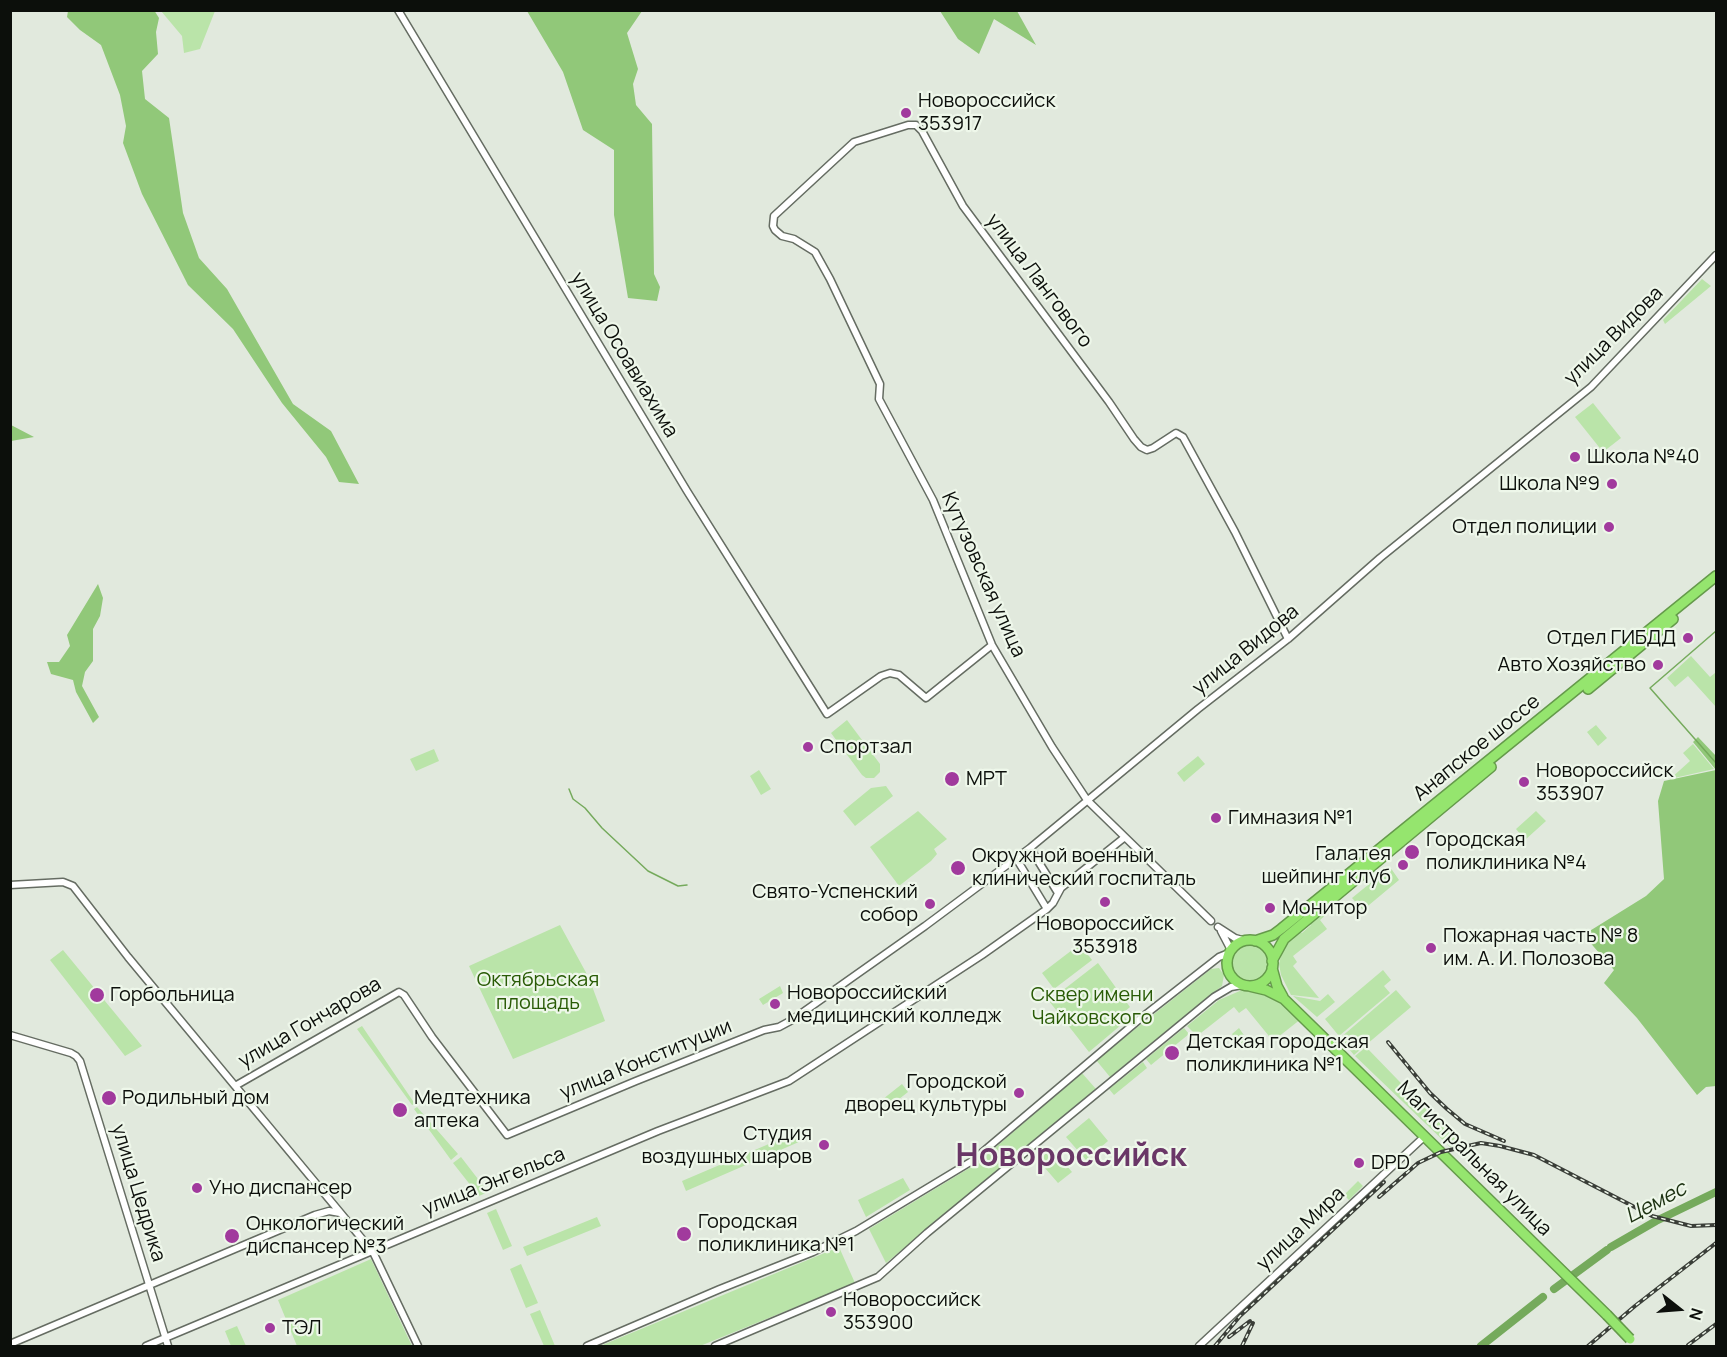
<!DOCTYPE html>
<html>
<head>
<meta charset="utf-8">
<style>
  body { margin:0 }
  #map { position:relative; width:1727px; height:1357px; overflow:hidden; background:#e1e9dd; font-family:Manrope,sans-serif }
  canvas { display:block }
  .frame { position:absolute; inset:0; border:12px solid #0c0f0b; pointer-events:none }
  .north { position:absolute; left:1649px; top:1279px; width:60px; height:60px; -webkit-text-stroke:4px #eef7ea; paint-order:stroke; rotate:107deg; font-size:16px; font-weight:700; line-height:24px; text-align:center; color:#0c0f0b }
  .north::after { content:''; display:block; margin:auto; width:21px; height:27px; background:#0c0f0b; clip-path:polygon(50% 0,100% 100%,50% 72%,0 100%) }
</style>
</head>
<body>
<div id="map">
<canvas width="1727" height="1357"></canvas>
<div class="frame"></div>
<div class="north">N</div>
</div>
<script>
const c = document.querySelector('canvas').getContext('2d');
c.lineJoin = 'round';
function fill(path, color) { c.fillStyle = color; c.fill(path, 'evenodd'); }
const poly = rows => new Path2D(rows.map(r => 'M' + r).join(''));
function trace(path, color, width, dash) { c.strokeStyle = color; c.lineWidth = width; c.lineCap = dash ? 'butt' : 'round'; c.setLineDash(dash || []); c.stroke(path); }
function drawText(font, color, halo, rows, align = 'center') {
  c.font = font + ' Manrope,sans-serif'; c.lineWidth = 4.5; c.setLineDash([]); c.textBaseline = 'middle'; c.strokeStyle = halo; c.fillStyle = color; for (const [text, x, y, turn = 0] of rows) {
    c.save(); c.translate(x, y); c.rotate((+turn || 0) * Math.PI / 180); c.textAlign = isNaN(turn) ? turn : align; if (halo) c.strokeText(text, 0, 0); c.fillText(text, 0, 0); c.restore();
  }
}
const green = poly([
  [161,11,215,11,200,49,184,53,182,36],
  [1702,279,1711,286,1665,324,1663,320],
  [1593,403,1621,438,1603,452,1575,417],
  [1691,656,1710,677,1715,673,1716,675,1716,707,1688,676,1675,687,1667,678],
  [847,720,880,764,880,772,874,778,866,778,862,775,831,733],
  [1596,725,1607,738,1598,746,1587,732],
  [1693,744,1714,769,1670,779,1690,761,1683,753],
  [434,749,439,761,416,771,410,759],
  [1198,756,1205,764,1184,782,1177,773],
  [759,770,771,789,761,795,750,776],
  [886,786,893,796,855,826,843,811,871,788],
  [918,811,947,839,934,849,937,854,931,861,899,886,870,847],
  [1536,811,1546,821,1525,840,1516,829],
  [1390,867,1399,880,1363,910,1352,898],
  [1324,910,1327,914,1320,920,1327,929,1293,956,1297,962,1293,966,1319,998,1291,995,1281,975,1279,964,1283,947,1298,930,1302,933,1311,925,1309,923],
  [560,925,589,978,605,1021,513,1059,469,966],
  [1080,944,1092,960,1054,989,1042,973],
  '1230 964a19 19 0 1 1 38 0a19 19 0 1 1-38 0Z',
  [63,950,142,1046,125,1056,50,960],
  [1098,963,1130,1007,1122,1014,1127,1020,1089,1052,1049,1001],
  [1219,968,1224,975,1222,986,1110,1077,1096,1060,1211,969],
  [1383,970,1391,980,1384,986,1390,993,1339,1036,1325,1019],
  [780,986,783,993,763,1005,759,999],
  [1242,990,1262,993,1285,1004,1301,1019,1273,1041,1246,1008,1239,1013,1234,1007,1197,1036,1187,1026,1219,1000],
  [1396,990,1411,1007,1354,1055,1340,1038],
  [1328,994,1335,1002,1317,1017,1293,996,1320,1001],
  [362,1026,415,1104,412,1105,357,1029],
  [1184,1028,1189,1034,1151,1065,1146,1059],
  [1239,1028,1248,1041,1241,1046,1232,1034],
  [1366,1047,1460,1144,1450,1147,1355,1056],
  [1143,1062,1147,1068,1114,1095,1109,1089],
  [1082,1073,1096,1089,886,1263,869,1229,976,1164],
  [902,1084,908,1092,889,1107,883,1099],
  [417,1107,458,1154,451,1160,414,1109],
  [1089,1118,1108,1141,1086,1160,1066,1137],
  [804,1129,808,1138,686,1191,682,1181],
  [1052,1148,1072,1172,1058,1183,1038,1160],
  [461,1157,488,1192,479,1196,453,1163],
  [903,1178,910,1190,866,1217,858,1200],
  [1358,1181,1363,1186,1349,1200,1344,1195],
  [496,1209,512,1246,503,1250,487,1213],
  [597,1217,601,1226,527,1256,523,1247],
  [839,1247,855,1283,700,1346,600,1346],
  [371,1259,412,1346,297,1346,278,1300],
  [521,1264,538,1303,526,1308,510,1269],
  [540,1310,555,1346,544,1346,530,1314],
  [237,1326,246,1346,231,1346,225,1331]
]);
const forest = poly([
  [154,10,159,18,156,32,158,54,142,71,145,99,169,118,183,213,199,258,227,289,293,404,331,431,359,484,339,482,326,457,282,403,233,329,188,285,142,194,123,143,126,126,120,95,101,45,80,30,67,17,68,11],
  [527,11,642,11,627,33,638,69,633,84,636,105,652,124,654,274,660,287,657,301,628,298,614,215,614,150,583,130,563,72],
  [940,11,1017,11,1036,45,994,19,979,54,958,39],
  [11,425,34,437,11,441],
  [98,584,103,598,100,616,93,629,93,661,85,672,82,686,99,717,93,723,76,692,73,680,51,674,47,662,59,662,70,646,67,635],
  [1698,737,1716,756,1716,1086,1706,1087,1697,1095,1637,1018,1604,983,1614,970,1587,939,1588,932,1646,896,1664,879,1658,801,1664,781,1716,770,1693,742]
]);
const stream = poly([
  [159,10,159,11],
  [1716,631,1650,688,1716,763],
  [569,789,573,799,585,808,602,828,648,871,678,886,687,885]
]);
const river = poly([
  [1611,1247,1656,1221,1716,1192],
  [1554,1289,1607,1250],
  [1481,1346,1543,1297]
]);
const minor = poly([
  [398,10,687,491,827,714,881,676,890,673,899,675,926,698,992,645],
  [1030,848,1058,893],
  [1016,858,1047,909],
  [10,885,63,882,73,886,128,957,373,1252,418,1346],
  [1211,921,1087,800,1052,747,992,645,933,500,879,399,880,384,830,279,815,252,794,239,782,236,775,230,773,226,774,216,854,142,908,125,916,125,922,131,963,206,1109,402,1134,439,1141,447,1147,450,1153,448,1176,433,1183,437,1235,532,1288,639],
  [1218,927,1235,938,1246,941],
  [1221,931,1231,950],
  [10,1035,71,1053,76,1056,80,1061,168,1346],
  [235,1086,399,992,404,995,432,1037,507,1135,636,1081,764,1030,779,1027,792,1020,925,926,1030,848,1198,709,1288,639,1380,558,1591,387,1716,255],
  [10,1344,315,1215,329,1211,340,1213],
  [146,1346,658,1131,789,1081,982,955,1047,909,1053,903,1061,888,1125,837],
  [587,1346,720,1289,813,1252,856,1231,972,1161,1141,1018,1219,957,1229,953],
  [715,1346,878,1277,927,1233,1214,997,1231,987,1242,985],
  [1199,1346,1425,1136]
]);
const highway = poly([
  [1588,689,1673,619],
  '1227 963a23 23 0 1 1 46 0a23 23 0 1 1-46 0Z',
  [1255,941,1273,935,1281,929,1716,576],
  [1272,961,1284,939,1491,767],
  [1272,968,1277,986,1283,997],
  [1249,986,1266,990,1284,999,1607,1315]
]);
const rail = poly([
  [1388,1042,1430,1093,1447,1109,1465,1124,1504,1141],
  [1379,1197,1418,1163,1441,1152,1481,1143,1500,1146,1534,1155,1652,1216,1691,1226,1716,1225],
  [1229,1337,1250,1321],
  [1688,1345,1716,1324],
  [1215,1346,1240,1316,1384,1182],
  [1242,1346,1253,1323],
  [1588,1346,1635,1306,1716,1243]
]);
const highwayBridge = poly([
  [1607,1315,1630,1339]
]);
const markers = [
  [906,113,6,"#a13a9d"],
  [1575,457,6,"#a13a9d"],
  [1612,484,6,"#a13a9d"],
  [1609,527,6,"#a13a9d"],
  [1688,638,6,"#a13a9d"],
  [1658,665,6,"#a13a9d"],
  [808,747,6,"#a13a9d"],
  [952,779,8,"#a13a9d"],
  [1524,782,6,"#a13a9d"],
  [1216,818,6,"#a13a9d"],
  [1412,852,8,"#a13a9d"],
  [1403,865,6,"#a13a9d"],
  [958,868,8,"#a13a9d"],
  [1105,902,6,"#a13a9d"],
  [930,904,6,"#a13a9d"],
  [1270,908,6,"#a13a9d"],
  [1431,948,6,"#a13a9d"],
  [97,995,8,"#a13a9d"],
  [775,1004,6,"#a13a9d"],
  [1172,1053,8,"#a13a9d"],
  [1019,1093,6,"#a13a9d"],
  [109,1098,8,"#a13a9d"],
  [400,1110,8,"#a13a9d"],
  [824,1145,6,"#a13a9d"],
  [1359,1163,6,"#a13a9d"],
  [197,1188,6,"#a13a9d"],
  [684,1234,8,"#a13a9d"],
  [232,1236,8,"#a13a9d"],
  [831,1312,6,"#a13a9d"],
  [270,1328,6,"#a13a9d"]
];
const poiNames = [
  ["Новороссийск",918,101],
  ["353917",918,124],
  ["Школа №40",1587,457],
  ["Школа №9",1600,484,"right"],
  ["Отдел полиции",1597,527,"right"],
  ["Отдел ГИБДД",1676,638,"right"],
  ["Авто Хозяйство",1646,665,"right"],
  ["Спортзал",820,747],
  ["Новороссийск",1536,771],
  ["353907",1536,794],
  ["МРТ",966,779],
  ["Гимназия №1",1228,818],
  ["Городская",1426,840],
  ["поликлиника №4",1426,863],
  ["Галатея",1391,854,"right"],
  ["шейпинг клуб",1391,877,"right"],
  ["Окружной военный",972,856],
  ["клинический госпиталь",972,879],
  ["Свято-Успенский",918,892,"right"],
  ["собор",918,915,"right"],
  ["Монитор",1282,908],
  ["Новороссийск",1105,924,"center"],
  ["353918",1105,947,"center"],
  ["Пожарная часть № 8",1443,936],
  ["им. А. И. Полозова",1443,959],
  ["Новороссийский",787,993],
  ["медицинский колледж",787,1016],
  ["Горбольница",110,995],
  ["Детская городская",1186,1042],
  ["поликлиника №1",1186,1065],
  ["Городской",1007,1082,"right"],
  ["дворец культуры",1007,1105,"right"],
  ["Родильный дом",122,1098],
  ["Медтехника",414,1098],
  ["аптека",414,1121],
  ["Студия",812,1134,"right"],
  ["воздушных шаров",812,1157,"right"],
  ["DPD",1371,1163],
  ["Уно диспансер",209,1188],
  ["Городская",698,1222],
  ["поликлиника №1",698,1245],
  ["Онкологический",246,1224],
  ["диспансер №3",246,1247],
  ["Новороссийск",843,1300],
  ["353900",843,1323],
  ["ТЭЛ",282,1328]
];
const streetNames = [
  ["улица Лангового",1039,281,53],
  ["улица Видова",1614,336,-45],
  ["улица Осоавиахима",624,355,59],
  ["Кутузовская улица",983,575,66],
  ["улица Видова",1246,650,-39],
  ["Анапское шоссе",1477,748,-39],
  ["улица Гончарова",310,1023,-30],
  ["улица Конституции",646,1060,-22],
  ["Магистральная улица",1474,1159,45],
  ["улица Энгельса",494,1182,-22],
  ["улица Цедрика",138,1193,73],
  ["улица Мира",1301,1229,-43]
];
const parkNames = [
  ["Октябрьская",538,980],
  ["площадь",538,1003],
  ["Сквер имени",1092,995],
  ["Чайковского",1092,1018]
];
const waterNames = [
  ["Цемес",1656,1203,-28]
];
const townNames = [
  ["Новороссийск",1071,1157]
];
fill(green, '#bae4a9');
fill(forest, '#91c879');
trace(stream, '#75aa5c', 1.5);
trace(river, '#75aa5c', 8);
trace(minor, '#656c62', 9);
trace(highway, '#659a4b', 12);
trace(minor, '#fff', 6);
trace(highway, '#95e56e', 9);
trace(rail, '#3a3e38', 4);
trace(rail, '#eef7ea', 1.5, [4.5]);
trace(highwayBridge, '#659a4b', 12, []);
trace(highwayBridge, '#95e56e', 9);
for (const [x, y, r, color] of markers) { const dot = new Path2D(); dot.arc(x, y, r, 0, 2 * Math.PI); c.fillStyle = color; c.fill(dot); trace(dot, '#eef7ea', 2); }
drawText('20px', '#0c0f0b', '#eef7ea', poiNames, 'left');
drawText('20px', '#0c0f0b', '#eef7ea', streetNames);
drawText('20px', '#295b06', '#eef7ea', parkNames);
drawText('italic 21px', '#1b3010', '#eef7ea', waterNames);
drawText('bold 32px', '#6a3767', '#eef7ea', townNames);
</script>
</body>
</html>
